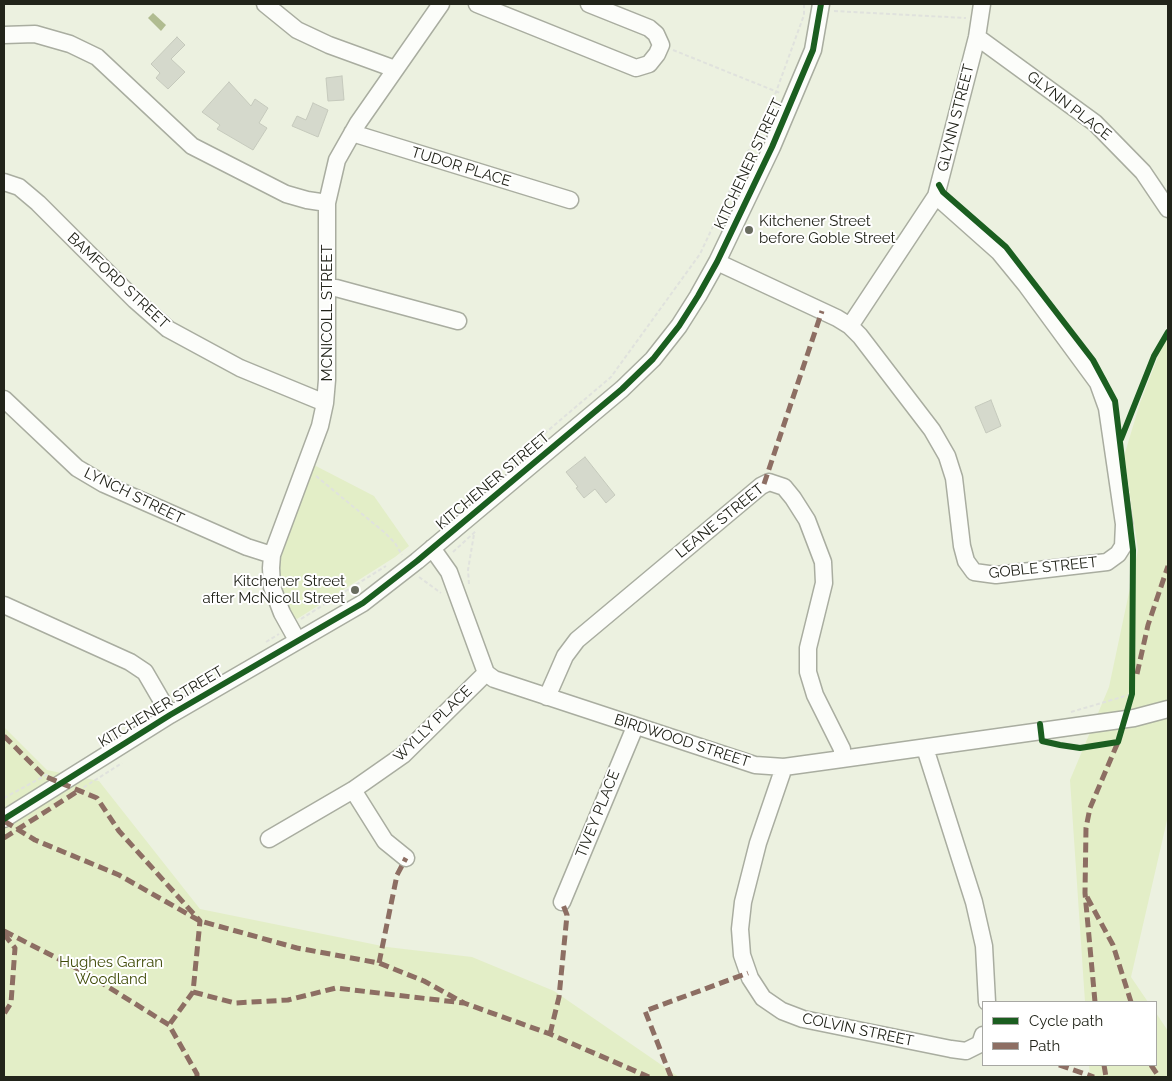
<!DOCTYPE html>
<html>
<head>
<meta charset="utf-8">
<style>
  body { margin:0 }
  #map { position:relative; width:1172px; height:1081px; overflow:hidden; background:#ecf1e0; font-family:Raleway,sans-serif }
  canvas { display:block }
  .frame { position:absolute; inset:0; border:5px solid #22241a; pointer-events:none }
  .legend { position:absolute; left:982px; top:1001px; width:175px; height:65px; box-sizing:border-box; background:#fff; border:1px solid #a7a7a3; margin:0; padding:6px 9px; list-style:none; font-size:15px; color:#22241a }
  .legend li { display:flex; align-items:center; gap:10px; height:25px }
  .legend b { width:25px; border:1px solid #a7a7a3 }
</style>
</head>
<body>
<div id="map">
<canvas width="1172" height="1081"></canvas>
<div class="frame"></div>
<ul class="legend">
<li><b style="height:6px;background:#1b5e20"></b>Cycle path</li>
<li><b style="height:6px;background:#8d6e63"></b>Path</li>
</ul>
</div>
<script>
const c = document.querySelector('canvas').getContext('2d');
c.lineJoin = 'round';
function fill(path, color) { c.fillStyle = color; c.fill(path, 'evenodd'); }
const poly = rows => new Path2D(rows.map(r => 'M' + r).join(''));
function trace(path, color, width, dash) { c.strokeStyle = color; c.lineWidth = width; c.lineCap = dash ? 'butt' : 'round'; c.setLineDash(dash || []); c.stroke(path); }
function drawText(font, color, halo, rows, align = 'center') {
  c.font = font + ' Raleway,sans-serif'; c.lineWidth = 4; c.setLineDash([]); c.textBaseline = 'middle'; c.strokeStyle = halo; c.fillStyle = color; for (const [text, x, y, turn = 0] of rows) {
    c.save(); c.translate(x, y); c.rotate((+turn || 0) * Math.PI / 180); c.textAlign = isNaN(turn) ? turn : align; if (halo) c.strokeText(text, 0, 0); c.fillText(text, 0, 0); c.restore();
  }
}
const green = poly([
  [1168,331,1168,816,1131,977,1148,1002,1085,1002,1070,780,1109,687,1138,550,1124,456,1140,403],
  [314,465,374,496,409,546,395,557,297,619,293,616,281,593,278,578,279,564,282,552],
  [4,727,47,770,99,781,200,909,387,947,472,957,554,991,679,1077,4,1077],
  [1156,1013,1168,1031,1168,1077,1090,1077,1089,1065,1156,1065]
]);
const water = poly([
  [153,13,166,25,161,31,148,18]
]);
const building = poly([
  [177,37,185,45,171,59,185,72,168,89,156,78,160,73,151,64,177,37],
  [342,76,344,100,328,101,326,78,342,76],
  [229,82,251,106,255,99,268,108,259,123,267,128,253,150,217,129,220,125,202,112,229,82],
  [313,103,328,110,318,137,292,126,297,116,306,120,313,103],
  [991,400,1001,426,986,433,975,407,991,400],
  [585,457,615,495,606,503,595,489,584,498,576,488,578,487,566,472,585,457]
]);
const path = poly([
  [834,11,966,18],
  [673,50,780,93],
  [316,476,384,532,395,543,402,555],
  [465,501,611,377,700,254,776,92,804,15,804,4],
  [453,552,477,530],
  [419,577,441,593],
  [469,584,468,570,474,534],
  [301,619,386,566],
  [266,642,279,634],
  [1071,712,1132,694],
  [78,791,122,763],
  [4,798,50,773]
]);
const minor = poly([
  [265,4,297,30,329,45,395,69],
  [477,4,636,68,649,64,657,54,661,45,656,34,649,28,589,4],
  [4,35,35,34,70,44,97,57,192,146,286,194,307,200,327,203],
  [977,37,1095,123,1143,172,1168,209],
  [352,133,570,200],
  [4,182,19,187,38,203,135,300,168,329,240,368,325,403],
  [717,262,837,318,850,326,860,336,932,430,947,456,954,478,962,546,966,561,974,572,996,575,1107,562,1118,554,1123,546,1124,524,1107,408,1098,383,1026,285,999,252,936,196],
  [327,289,336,288,458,321],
  [850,326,936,196,977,37,982,4],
  [4,399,77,468,104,484,247,547,272,555],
  [432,548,449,572,486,673,494,679,755,765,784,767,842,759,1134,718,1168,709],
  [4,605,130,662,145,672,170,715],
  [297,640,282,613,272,587,271,568,272,555,320,426,325,403,327,380,327,203,337,160,358,123,441,4],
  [547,697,565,656,577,640,761,486,769,482,784,487,793,498,807,520,823,562,824,583,808,648,808,672,815,695,842,749,842,759],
  [925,748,974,902,984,946,987,1002],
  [784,767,758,843,743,902,740,929,742,955,750,978,763,998,782,1011,803,1019,951,1049,966,1051,980,1044,983,1035],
  [353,790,385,841,406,858],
  [4,819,170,715,363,603,417,561,622,389,653,359,679,326,698,296,717,262,772,147,813,50,821,4],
  [269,839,353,790,403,755,486,673],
  [562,902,635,727]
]);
const quiet = poly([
  [764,484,822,311],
  [1137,674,1148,625,1168,566],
  [4,736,44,776,97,798,119,831,200,921,193,992,169,1025],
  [4,821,35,840,119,875,200,921,297,948,379,963,424,981,464,1003],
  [4,838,78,791],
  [1087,897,1113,945,1131,1002],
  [4,931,86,973,169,1025,197,1074,197,1077],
  [4,934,15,948,11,1003,4,1014],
  [379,963,397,875,406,858],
  [193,992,235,1003,288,1000,336,988,464,1003,550,1034,649,1077],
  [1095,1002,1085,893,1086,828,1090,808,1118,742],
  [550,1034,559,997,567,915,562,902],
  [982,1038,983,1038],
  [1059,1065,1094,1077],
  [1104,1065,1106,1077],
  [1151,1065,1159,1077],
  [671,1077,645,1011,748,973]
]);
const cycleway = poly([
  [939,185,943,192,1006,247,1093,360,1115,401,1133,550,1132,694,1118,742,1080,748,1060,745,1042,741,1040,724],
  [1121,439,1154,356,1168,332],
  [4,819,170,715,363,603,417,561,622,389,653,359,679,326,698,296,717,262,772,147,813,50,821,4]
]);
const markers = [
  [749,230,5,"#696c5f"],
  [355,590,5,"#696c5f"]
];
const streetNames = [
  ["GLYNN PLACE",1069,106,38],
  ["GLYNN STREET",956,118,-76],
  ["KITCHENER STREET",749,164,-65],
  ["TUDOR PLACE",461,167,17],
  ["BAMFORD STREET",118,281,43],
  ["MCNICOLL STREET",327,313,-90],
  ["KITCHENER STREET",493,481,-40],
  ["LYNCH STREET",134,496,26],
  ["LEANE STREET",720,521,-39],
  ["GOBLE STREET",1043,568,-6],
  ["KITCHENER STREET",161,707,-31],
  ["WYLLY PLACE",433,724,-44],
  ["BIRDWOOD STREET",682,741,18],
  ["TIVEY PLACE",598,814,-68],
  ["COLVIN STREET",858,1030,12]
];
const poiNames = [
  ["Kitchener Street",759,221],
  ["before Goble Street",759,238],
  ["Kitchener Street",345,581,"right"],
  ["after McNicoll Street",345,598,"right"]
];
const parkNames = [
  ["Hughes Garran",111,962],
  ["Woodland",111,979]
];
fill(green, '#e3eec7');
fill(water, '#b0bc90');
fill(building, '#d5d9cc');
trace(building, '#c5c9bc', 1);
trace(minor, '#a9ada0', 19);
trace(path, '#e0e2dd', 2, [4, 2.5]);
trace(minor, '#fcfdfa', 16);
trace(quiet, '#8d6e63', 5, [10, 5]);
trace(cycleway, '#1b5e20', 6);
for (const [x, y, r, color] of markers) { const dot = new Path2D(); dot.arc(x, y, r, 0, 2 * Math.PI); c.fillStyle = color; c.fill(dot); trace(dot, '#fff', 2); }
drawText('15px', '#22241a', '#fff', streetNames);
drawText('15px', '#22241a', '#fff', poiNames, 'left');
drawText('15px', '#3f4b07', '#fff', parkNames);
</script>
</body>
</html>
